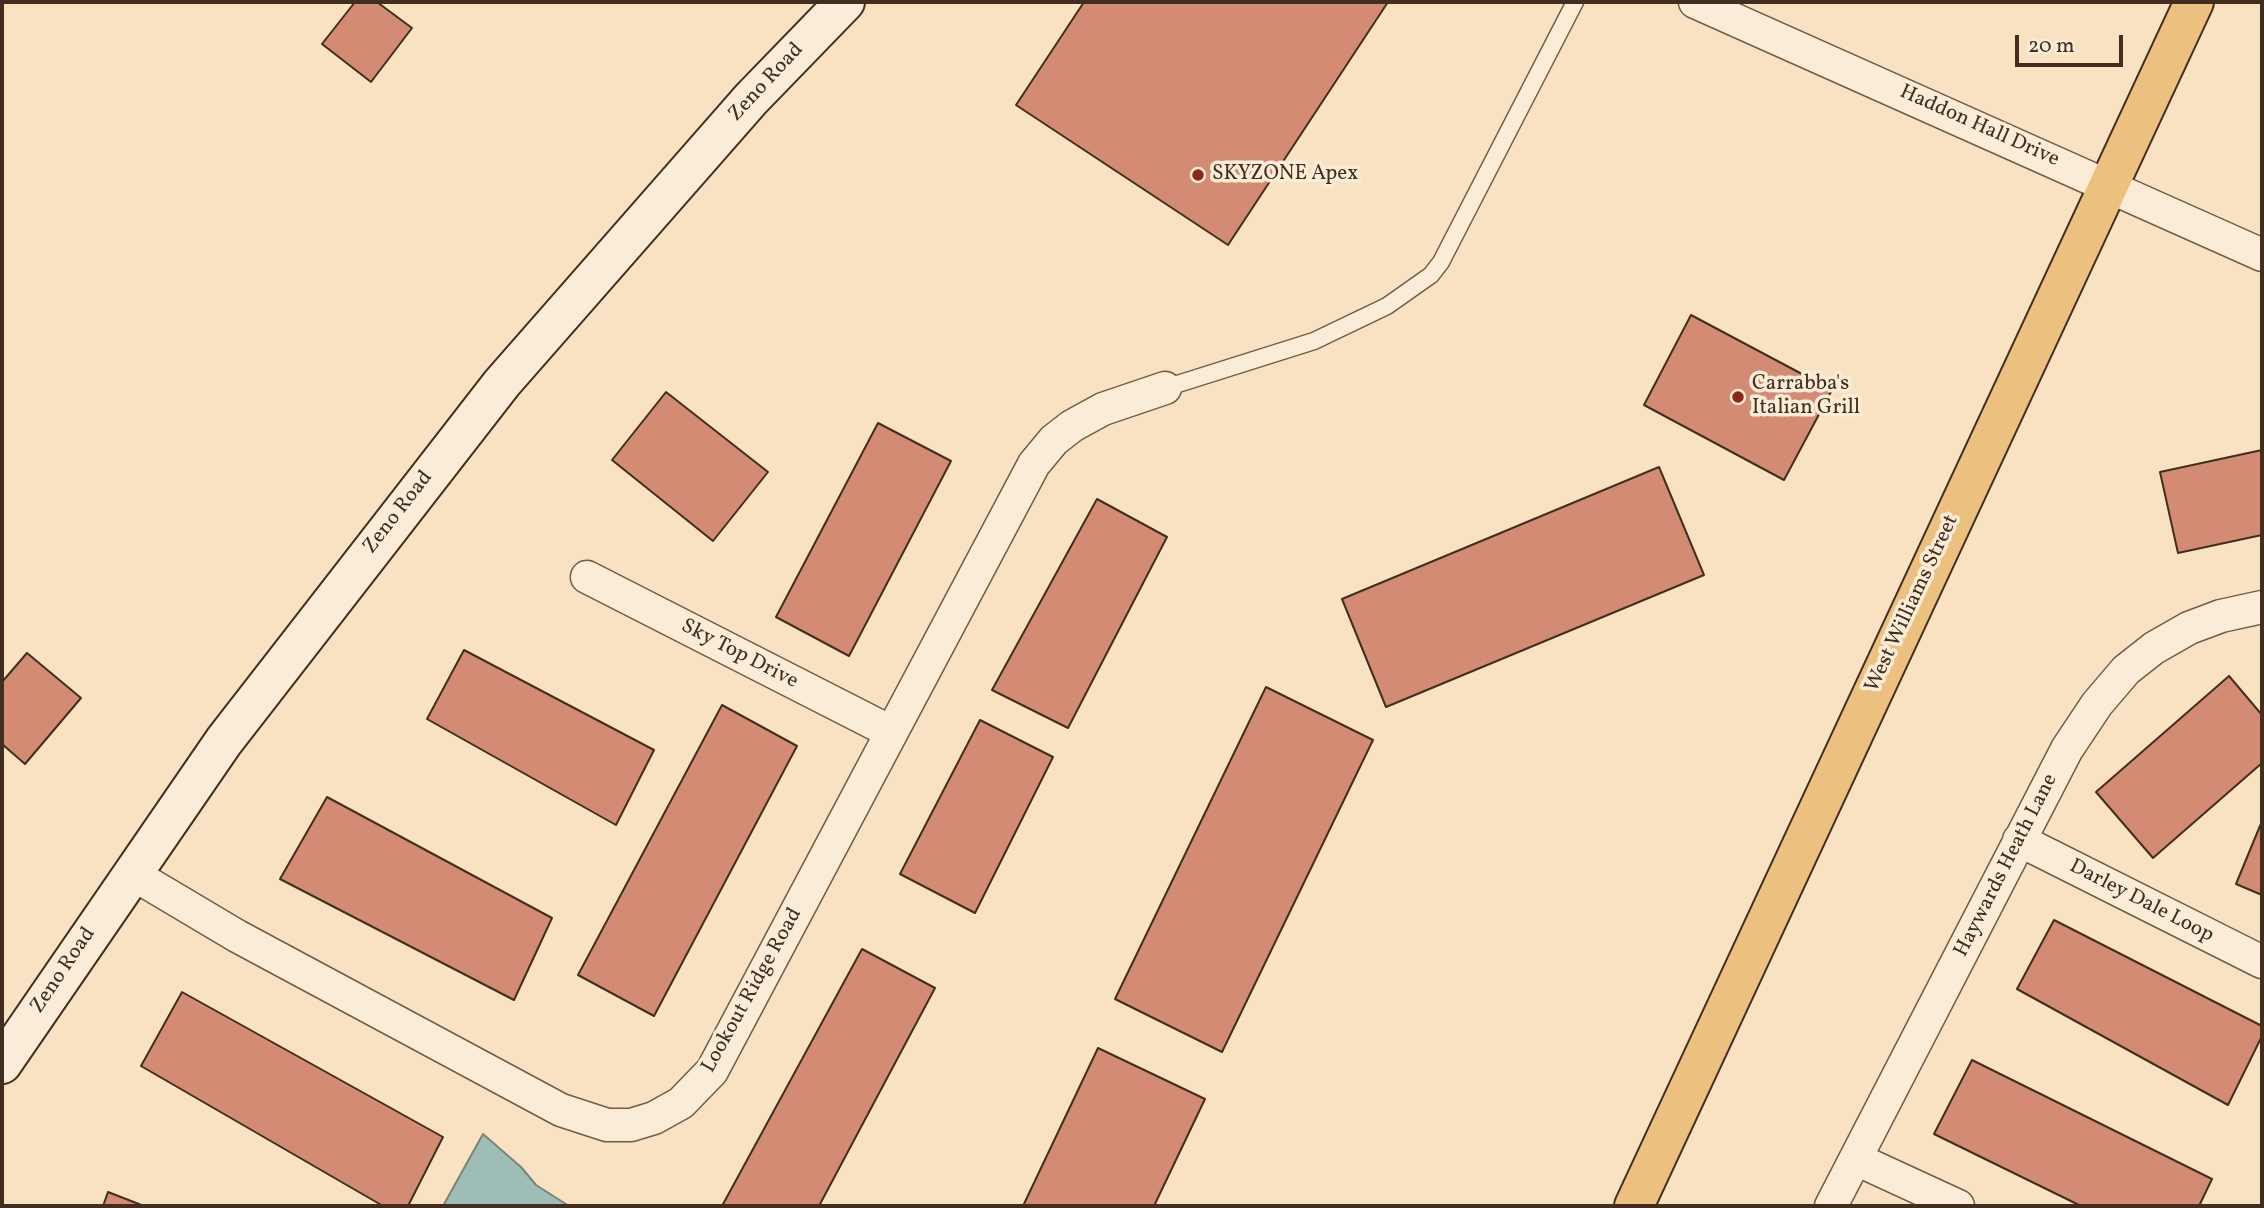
<!DOCTYPE html>
<html>
<head>
<meta charset="utf-8">
<style>
  body { margin:0 }
  #map { position:relative; width:2264px; height:1208px; overflow:hidden; background:#f9e2c1; font-family:Vollkorn,serif }
  canvas { display:block }
  .frame { position:absolute; inset:0; border:4px solid #422e20; pointer-events:none }
  .scale { position:absolute; left:2015px; top:35px; width:108px; height:32px; box-sizing:border-box; border:4px solid #422e20; border-top:0; padding-left:9px; font-size:21px; line-height:24px; white-space:nowrap; color:#422e20; -webkit-text-stroke:5px #fbecd7; paint-order:stroke }
</style>
</head>
<body>
<div id="map">
<canvas width="2264" height="1208"></canvas>
<div class="frame"></div>
<div class="scale">20 m</div>
</div>
<script>
const c = document.querySelector('canvas').getContext('2d');
c.lineJoin = 'round';
function fill(path, color) { c.fillStyle = color; c.fill(path, 'evenodd'); }
const poly = rows => new Path2D(rows.map(r => 'M' + r).join(''));
function trace(path, color, width, dash) { c.strokeStyle = color; c.lineWidth = width; c.lineCap = dash ? 'butt' : 'round'; c.setLineDash(dash || []); c.stroke(path); }
function drawText(font, color, halo, rows, align = 'center') {
  c.font = font + ' Vollkorn,serif'; c.lineWidth = 7; c.setLineDash([]); c.textBaseline = 'middle'; c.strokeStyle = halo; c.fillStyle = color; for (const [text, x, y, turn = 0] of rows) {
    c.save(); c.translate(x, y); c.rotate((+turn || 0) * Math.PI / 180); c.textAlign = isNaN(turn) ? turn : align; if (halo) c.strokeText(text, 0, 0); c.fillText(text, 0, 0); c.restore();
  }
}
const water = poly([
  [483,1134,521,1167,536,1185,569,1206,443,1206,483,1134]
]);
const building = poly([
  [355,2,377,2,412,28,371,82,322,44,355,2],
  [1084,2,1388,2,1228,245,1016,105,1084,2],
  [1691,315,1832,390,1784,480,1644,405,1691,315],
  [666,392,768,472,713,541,612,460,666,392],
  [878,423,951,461,849,656,776,617,878,423],
  [2262,450,2262,535,2178,553,2160,472,2262,450],
  [1659,467,1704,575,1386,707,1342,599,1659,467],
  [1097,499,1167,537,1068,728,992,690,1097,499],
  [464,650,654,750,616,825,427,719,464,650],
  [27,653,81,698,25,764,2,744,2,682,27,653],
  [2229,676,2262,715,2262,763,2153,858,2096,792,2229,676],
  [1266,687,1373,740,1222,1052,1115,999,1266,687],
  [722,705,797,746,654,1016,578,975,722,705],
  [980,720,1053,757,975,913,900,874,980,720],
  [327,797,552,918,514,1000,280,879,327,797],
  [2262,821,2262,895,2236,884,2262,821],
  [2054,920,2262,1026,2262,1036,2228,1105,2017,989,2054,920],
  [862,949,935,988,819,1206,722,1206,862,949],
  [182,992,443,1137,408,1206,383,1206,141,1066,182,992],
  [1098,1048,1205,1099,1154,1206,1023,1206,1098,1048],
  [1972,1060,2212,1179,2199,1206,2081,1206,1934,1134,1972,1060],
  [108,1192,144,1206,103,1206,108,1192]
]);
const lane = poly([
  [1165,388,1314,341,1387,306,1431,275,1441,262,1575,2]
]);
const street = poly([
  [1695,2,2262,255],
  [587,577,891,732],
  [2019,840,2262,962],
  [131,873,237,936,561,1110,607,1125,631,1125,654,1118,681,1103,712,1071,1034,464,1054,440,1072,426,1103,409,1165,388],
  [1856,1159,1958,1206],
  [1831,1206,2067,749,2097,704,2126,670,2154,648,2189,628,2221,616,2262,607]
]);
const secondary = poly([
  [2,1064,224,741,502,383,751,99,845,2]
]);
const primary = poly([
  [1634,1206,2194,2]
]);
const markers = [
  [1198,175,7,"#8f2418"],
  [1738,397,7,"#8f2418"]
];
const streetNames = [
  ["Zeno Road",767,83,-47],
  ["Haddon Hall Drive",1979,127,24],
  ["Zeno Road",399,513,-52],
  ["West Williams Street",1913,604,-65],
  ["Sky Top Drive",739,655,27],
  ["Haywards Heath Lane",2007,866,-63],
  ["Darley Dale Loop",2141,902,27],
  ["Zeno Road",64,971,-56],
  ["Lookout Ridge Road",753,991,-61]
];
const poiNames = [
  ["SKYZONE Apex",1212,175],
  ["Carrabba's",1752,385],
  ["Italian Grill",1752,409]
];
fill(water, '#9ebdb6');
trace(water, '#79847a', 2);
fill(building, '#d38b73');
trace(building, '#422e20', 2);
trace(lane, '#705b48', 19);
trace(street, '#705b48', 35);
trace(secondary, '#422e20', 42);
trace(primary, '#422e20', 42);
trace(lane, '#fbecd7', 16);
trace(street, '#fbecd7', 32);
trace(secondary, '#fbecd7', 38);
trace(primary, '#ecc180', 38);
for (const [x, y, r, color] of markers) { const dot = new Path2D(); dot.arc(x, y, r, 0, 2 * Math.PI); c.fillStyle = color; c.fill(dot); trace(dot, '#fbecd7', 2.5); }
drawText('21px', '#422e20', '#fbecd7', streetNames);
drawText('21px', '#422e20', '#fbecd7', poiNames, 'left');
</script>
</body>
</html>
